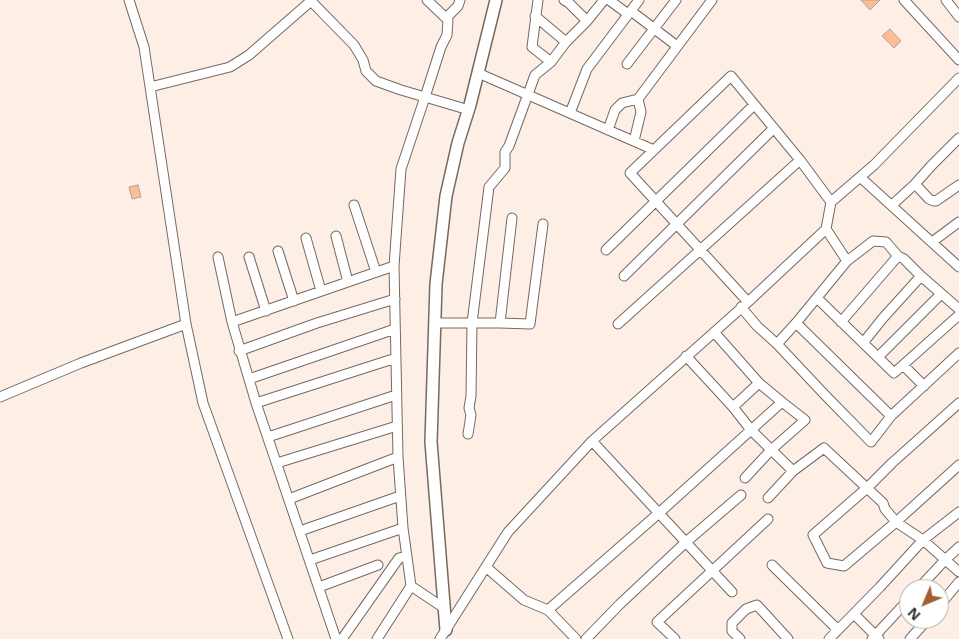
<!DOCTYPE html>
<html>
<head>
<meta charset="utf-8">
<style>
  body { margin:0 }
  #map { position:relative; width:959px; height:639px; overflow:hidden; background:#feefe6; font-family:"Noto Sans",sans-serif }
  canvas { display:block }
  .north { position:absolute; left:899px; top:579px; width:50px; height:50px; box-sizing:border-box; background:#fff; border:1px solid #aeacab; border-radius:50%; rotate:225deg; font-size:14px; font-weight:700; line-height:20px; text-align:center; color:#352f2c }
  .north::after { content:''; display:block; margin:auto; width:18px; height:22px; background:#a35f30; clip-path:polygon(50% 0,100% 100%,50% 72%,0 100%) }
</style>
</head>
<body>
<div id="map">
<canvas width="959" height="639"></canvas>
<div class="north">N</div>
</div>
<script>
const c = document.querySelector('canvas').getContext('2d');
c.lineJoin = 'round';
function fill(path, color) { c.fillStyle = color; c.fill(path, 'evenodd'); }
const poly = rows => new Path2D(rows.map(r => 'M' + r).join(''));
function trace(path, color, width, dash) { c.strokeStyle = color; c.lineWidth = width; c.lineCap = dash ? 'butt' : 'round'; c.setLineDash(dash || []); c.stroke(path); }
const building = poly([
  [861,0,880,0,870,10,861,0],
  [890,29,901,41,894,48,882,36,890,29],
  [138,185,141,197,132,199,129,187,138,185]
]);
const minor = poly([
  [129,0,144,47,186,324,203,403,288,639],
  [538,0,532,47,551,62],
  [564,0,569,3,587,21],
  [609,0,628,14],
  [904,0,959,60],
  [946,0,959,17],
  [311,1,354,45,363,60,366,71,376,81,401,90,425,97,441,47,447,35,448,20,427,0],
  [631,11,677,46],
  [535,16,566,42],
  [446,18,458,6,460,0],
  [627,64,676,0],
  [478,73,654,150],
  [150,87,230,67,249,55,312,0],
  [570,113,587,69,639,0],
  [608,130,615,110,622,103,638,99],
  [634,141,641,112,638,99,712,0],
  [860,177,959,267],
  [915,184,929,199,934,201,936,201,959,185],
  [354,205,376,272],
  [892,205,915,184,931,166,959,138],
  [512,218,500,323,530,324,543,224],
  [826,229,847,261,796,323,891,416,959,353],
  [336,236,348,282],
  [306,238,321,291],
  [932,242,959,222],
  [606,250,754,105],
  [278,251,294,301],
  [218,257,232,322],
  [249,257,266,311],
  [847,261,873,241,886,242,898,256,904,259,921,276,959,309],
  [394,266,401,169,425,97,469,110],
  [624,276,774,128],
  [817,298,894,373,959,315],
  [748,302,630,173,731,76,800,160,831,202],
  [741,307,757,326,777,344,825,395,871,442,891,416],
  [841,322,898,256],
  [435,323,500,323],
  [618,324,800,160],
  [714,332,759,383,782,402],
  [863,343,883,318,921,276],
  [777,344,796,323],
  [239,351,317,323,395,299],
  [686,356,733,407,751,430,793,471,824,448,883,503,885,509,896,522,923,540,959,572],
  [878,357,941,294],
  [903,365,924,386],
  [249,379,395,329],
  [0,397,81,363,186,324],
  [256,403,396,358],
  [959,403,892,463,867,488,813,535,827,563,844,566,896,522,959,465],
  [733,407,759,383],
  [468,434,471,415,469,408,471,396,472,323,489,187,505,168,505,152,509,146,535,75,551,62,566,42,587,21,604,0],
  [268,437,396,395],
  [592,441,732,592],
  [277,463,397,426],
  [768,498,793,471],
  [289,499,398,457],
  [300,531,400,496],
  [310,560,403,528],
  [772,565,838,630],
  [486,567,524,600,548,610,659,513,782,402,805,420,771,450,745,478],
  [411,586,444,608],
  [319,587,378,565],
  [918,589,945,560,959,547],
  [939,606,959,582],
  [548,610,576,639],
  [854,614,879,639],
  [336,639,256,403,232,322,394,266,398,457,403,528,411,586,377,639],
  [342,639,399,558,407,556],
  [440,639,508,532,592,441,748,302,826,229,831,202,874,165,959,78],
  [586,639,620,604,686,542,741,495],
  [675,639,657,622,768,519],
  [740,639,732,631,732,623,746,609,757,605,788,639],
  [829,639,880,587,923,540,959,512],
  [872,639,909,599],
  [910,639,928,619]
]);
const tertiary = poly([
  [446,630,431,442,436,284,446,196,458,143,470,105,496,0]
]);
fill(building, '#fdbc94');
trace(building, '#b2a49b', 1);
trace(minor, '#766961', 11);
trace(tertiary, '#766961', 14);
trace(minor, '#fff', 9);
trace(tertiary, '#fff', 11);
</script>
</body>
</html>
